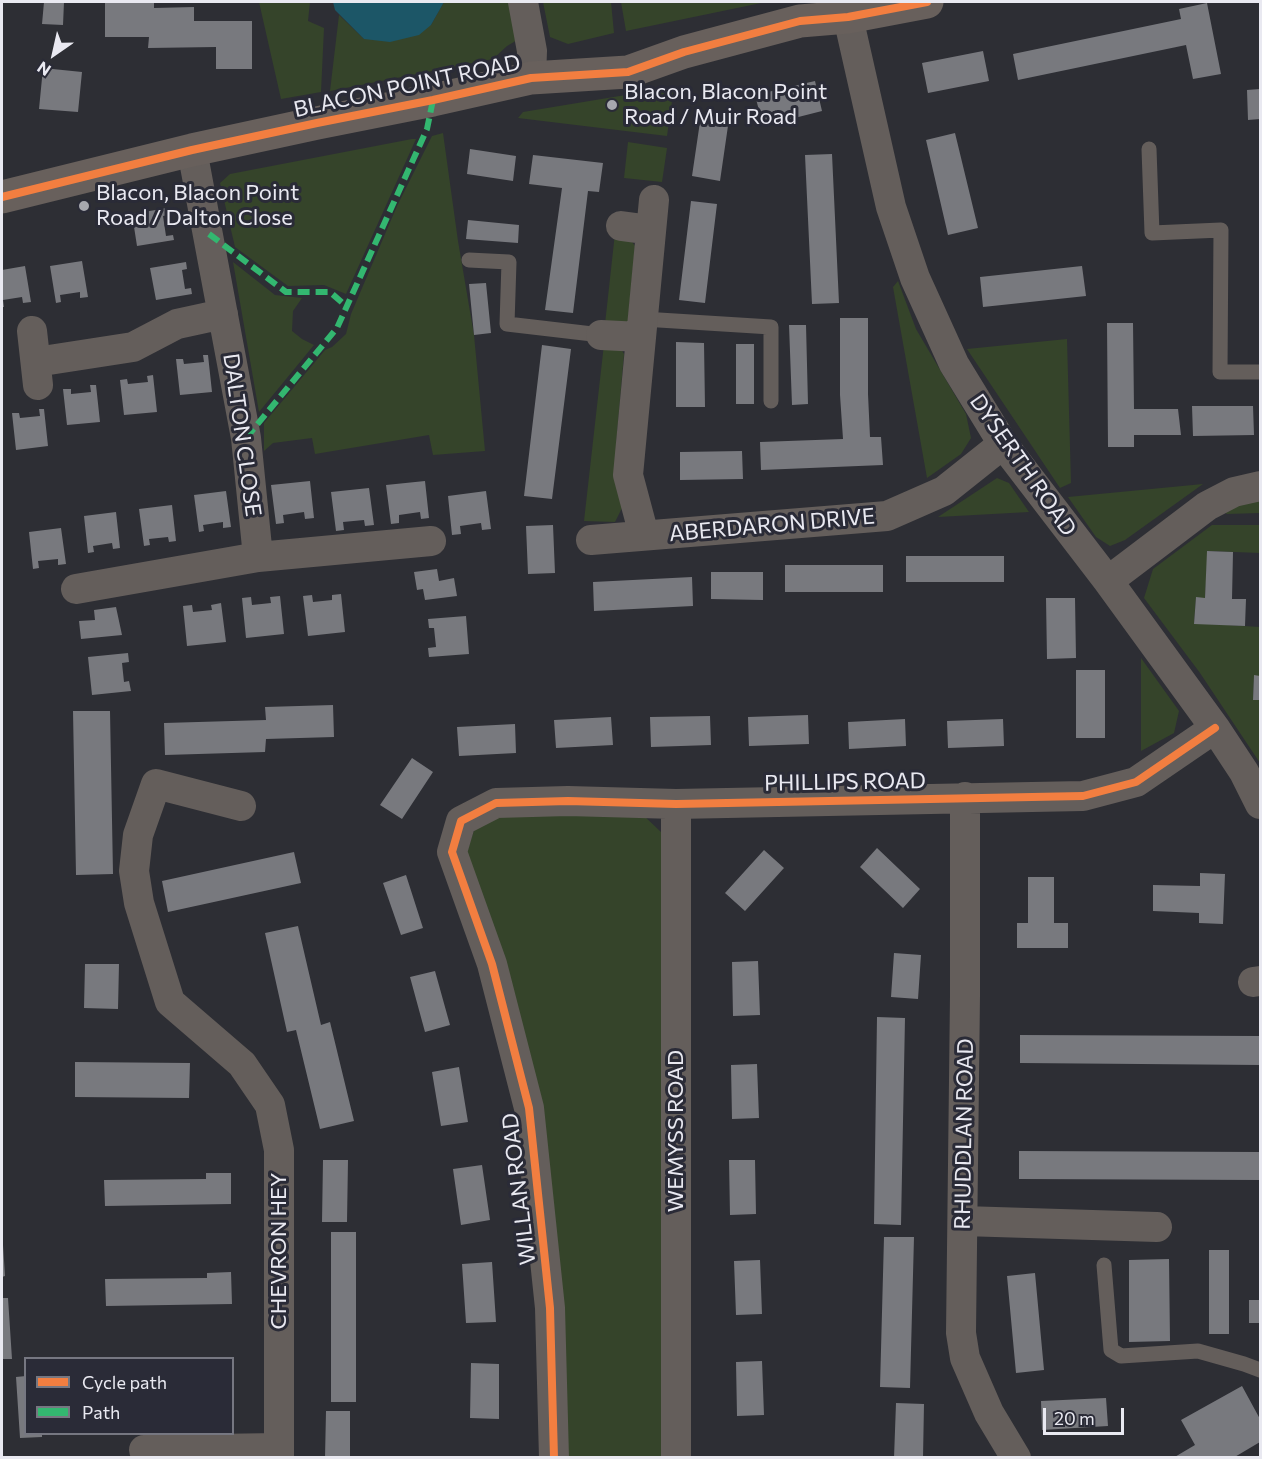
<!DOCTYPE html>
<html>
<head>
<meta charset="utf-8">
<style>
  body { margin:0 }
  #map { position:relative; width:1262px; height:1459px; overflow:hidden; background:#2d2e34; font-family:Commissioner,sans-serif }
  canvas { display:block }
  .frame { position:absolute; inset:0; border:3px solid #e9e9f1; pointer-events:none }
  .legend { position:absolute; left:24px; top:1357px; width:210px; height:78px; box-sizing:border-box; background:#2a2b37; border:2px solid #767781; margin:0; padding:8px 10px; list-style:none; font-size:18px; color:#e9e9f1 }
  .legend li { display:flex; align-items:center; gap:12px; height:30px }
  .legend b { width:30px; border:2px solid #767781 }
  .north { position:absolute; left:24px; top:24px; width:60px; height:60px; -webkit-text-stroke:4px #2a2b37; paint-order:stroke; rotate:214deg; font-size:16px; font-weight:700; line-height:24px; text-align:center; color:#e9e9f1 }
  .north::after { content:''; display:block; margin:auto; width:21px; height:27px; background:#e9e9f1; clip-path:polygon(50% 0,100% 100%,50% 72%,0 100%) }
  .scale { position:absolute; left:1043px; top:1408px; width:81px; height:27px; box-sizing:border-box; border:3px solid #e9e9f1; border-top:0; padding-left:8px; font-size:18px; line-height:21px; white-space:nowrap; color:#e9e9f1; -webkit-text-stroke:4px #2a2b37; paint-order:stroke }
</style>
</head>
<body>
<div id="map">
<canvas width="1262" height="1459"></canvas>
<div class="frame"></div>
<ul class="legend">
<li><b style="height:8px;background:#f27e40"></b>Cycle path</li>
<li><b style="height:8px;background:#33b770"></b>Path</li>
</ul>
<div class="north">N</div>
<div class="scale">20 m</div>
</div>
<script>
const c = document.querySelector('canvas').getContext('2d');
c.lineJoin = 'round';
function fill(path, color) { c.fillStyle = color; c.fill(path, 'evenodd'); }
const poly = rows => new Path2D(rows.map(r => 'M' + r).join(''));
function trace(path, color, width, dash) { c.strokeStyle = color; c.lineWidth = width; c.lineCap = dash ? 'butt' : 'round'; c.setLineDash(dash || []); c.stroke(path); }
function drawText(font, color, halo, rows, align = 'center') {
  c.font = font + ' Commissioner,sans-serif'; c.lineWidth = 6; c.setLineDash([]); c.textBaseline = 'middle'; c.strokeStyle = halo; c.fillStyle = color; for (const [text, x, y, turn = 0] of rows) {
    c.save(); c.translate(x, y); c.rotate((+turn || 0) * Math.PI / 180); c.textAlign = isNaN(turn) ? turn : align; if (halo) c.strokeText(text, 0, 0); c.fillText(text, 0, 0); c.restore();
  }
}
const green = poly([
  [259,2,310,2,308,21,324,28,321,92,281,99],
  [444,2,512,2,519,39,507,46,493,59,330,91,339,15,364,39,431,25],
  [543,2,611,2,614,33,568,44,550,37],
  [621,2,766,2,626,31],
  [674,87,667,136,518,118,523,112],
  [443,133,458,241,474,335,485,451,433,455,429,435,315,454,312,438,273,443,264,451,264,423,325,350,332,347,346,334,351,314,397,206,432,136],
  [412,139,416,139,346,294,324,285,288,286,235,247,220,183,230,174],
  [628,142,667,148,662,182,624,178],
  [615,233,628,236,635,246,628,322,605,324],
  [233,262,275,295,302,298,293,311,292,331,302,339,314,345,259,412],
  [898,281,916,329,966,414,971,438,961,454,927,478,893,287],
  [1067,339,1071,483,1060,488,967,349],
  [604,344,619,345,624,354,616,445,624,504,615,522,584,521],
  [997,478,1009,483,1029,512,938,517],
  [1203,484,1125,540,1110,546,1096,537,1068,497],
  [1260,499,1260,513,1227,514,1220,509],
  [1212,525,1260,525,1260,553,1208,551,1205,598,1196,598,1194,623,1260,627,1260,676,1254,676,1253,700,1260,700,1260,763,1200,673,1144,598,1153,569],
  [1141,658,1179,711,1174,733,1141,751],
  [503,813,642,814,661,832,668,1457,566,1457,546,1160,466,855,477,821]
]);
const water = poly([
  [333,2,444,2,431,25,419,35,390,42,364,39,335,10]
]);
const building = poly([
  [44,2,64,2,63,25,42,24],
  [105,2,154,2,154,8,194,7,194,21,252,21,252,69,216,69,216,47,148,48,149,37,105,37],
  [1207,3,1221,74,1193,79,1186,45,1018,80,1013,54,1181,19,1179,9],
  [983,51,989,81,928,93,922,63],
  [43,68,82,72,78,112,39,109],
  [815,81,822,111,763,126,755,95],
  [1260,89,1260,119,1248,120,1247,90],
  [701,115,729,119,720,181,692,176],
  [955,133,978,228,948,235,926,140],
  [470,149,516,156,513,181,467,174],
  [832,154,839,303,812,304,805,155],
  [533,155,603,163,599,192,588,191,573,313,545,310,562,188,529,184],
  [691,201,717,204,705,303,679,300],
  [167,208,169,215,163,216,166,236,173,235,174,240,137,246,132,214],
  [468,220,519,225,518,243,466,239],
  [82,261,88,297,80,298,80,292,60,295,61,302,56,303,50,266],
  [186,262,187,269,182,270,185,289,191,288,192,294,156,300,150,268],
  [25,266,31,302,23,303,22,297,3,300,4,307,2,307,2,270],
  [1082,266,1086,296,983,307,980,277],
  [486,283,491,333,474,335,469,284],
  [840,318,868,318,868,394,870,437,881,437,883,465,761,470,760,442,843,439,840,395],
  [1107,323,1133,323,1134,409,1178,409,1181,435,1134,435,1134,447,1108,447],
  [789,325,806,325,808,404,792,405],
  [676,342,704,343,705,407,676,407],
  [736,344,754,344,754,404,736,404],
  [542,345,571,349,552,499,524,496],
  [203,355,208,355,212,392,180,395,176,359,183,359,184,364,204,362],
  [153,375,157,412,124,415,120,380,127,379,128,384,148,382,147,376],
  [90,385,96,385,100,422,67,425,63,389,71,389,71,394,91,392],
  [1192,406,1253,406,1254,435,1193,436],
  [39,409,44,409,48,446,16,450,12,413,19,413,20,418,40,416],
  [742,451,743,479,680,480,680,452],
  [310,481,314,518,305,519,304,512,283,515,284,523,276,524,271,485],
  [425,481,429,518,421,519,420,512,399,515,399,523,391,524,386,485],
  [369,488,374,525,365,526,364,520,343,522,344,530,336,531,331,492],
  [226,491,231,527,223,528,223,522,203,525,204,531,199,532,194,495],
  [486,491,491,529,482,530,481,523,460,526,461,534,452,535,448,496],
  [172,505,176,541,169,542,168,537,149,539,150,545,144,546,139,509],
  [116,512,120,548,113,549,112,543,93,546,94,552,88,553,84,516],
  [553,525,555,573,528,574,526,526],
  [61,528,66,564,58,565,58,559,38,561,39,568,33,569,29,532],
  [1207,551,1233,552,1232,599,1246,599,1245,626,1194,624,1196,597,1205,598],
  [906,556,1004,556,1004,582,906,582],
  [785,565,883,565,883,592,785,592],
  [437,569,439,581,454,578,457,596,425,600,423,589,417,590,414,572],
  [711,572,763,572,763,600,711,599],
  [692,577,693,606,594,611,593,582],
  [341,594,345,632,308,636,303,596,312,595,313,602,332,600,332,595],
  [280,596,284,634,246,638,242,598,251,597,252,605,271,603,270,597],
  [1046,598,1075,598,1076,658,1047,659],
  [221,603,226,642,187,646,183,606,192,605,193,612,212,610,211,605],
  [116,607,122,635,81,639,79,621,95,620,94,610],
  [466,616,469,654,429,657,428,648,436,647,434,628,429,628,428,619],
  [128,653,129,662,122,663,124,682,129,681,131,691,92,695,88,657],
  [1076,670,1105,670,1105,738,1076,738],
  [1254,675,1260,676,1260,700,1253,700],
  [333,705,334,737,266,739,265,752,165,755,164,723,266,720,265,707],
  [73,711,110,711,113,874,76,875],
  [808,715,809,744,749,746,748,717],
  [710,716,711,745,651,747,650,717],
  [611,717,613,745,556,748,554,720],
  [905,719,906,746,849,749,848,722],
  [1003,719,1004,746,948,748,947,721],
  [515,724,516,753,459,756,457,727],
  [412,758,433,772,402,819,380,805],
  [877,848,920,889,903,908,860,867],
  [764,850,784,868,745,911,725,893],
  [294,852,301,883,168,912,162,881],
  [1200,873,1225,874,1223,924,1199,923,1199,913,1153,911,1153,885,1200,886],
  [406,875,423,928,401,935,383,883],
  [1028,877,1054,877,1054,923,1068,923,1068,948,1017,948,1017,923,1028,923],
  [298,926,321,1025,330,1022,354,1121,320,1129,296,1030,287,1032,265,933],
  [894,953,921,955,918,999,891,997],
  [758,961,760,1015,733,1016,732,962],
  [85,964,119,964,118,1009,84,1008],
  [435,971,450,1025,425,1032,410,977],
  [877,1017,905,1018,901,1225,874,1224],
  [1020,1035,1260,1036,1260,1065,1020,1063],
  [75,1062,190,1063,189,1098,75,1097],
  [757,1064,759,1118,732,1119,731,1065],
  [459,1067,468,1122,441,1126,432,1072],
  [1019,1151,1260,1152,1260,1180,1019,1179],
  [323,1160,348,1160,347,1222,322,1222],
  [729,1160,755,1160,756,1214,730,1215],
  [482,1165,490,1220,461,1225,453,1169],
  [206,1173,231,1173,231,1204,105,1206,104,1180,206,1179],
  [331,1232,356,1232,356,1402,331,1402],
  [884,1237,914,1237,910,1388,880,1387],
  [2,1245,3,1245,5,1276,2,1277],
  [1209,1250,1229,1250,1229,1334,1209,1334],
  [1169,1259,1170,1341,1129,1342,1129,1260],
  [760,1260,762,1314,736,1315,734,1261],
  [492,1262,496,1322,466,1323,462,1264],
  [231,1272,232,1304,106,1306,105,1279,207,1278,207,1273],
  [1035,1273,1044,1370,1016,1373,1007,1276],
  [2,1298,8,1298,12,1359,2,1359],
  [1249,1300,1260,1300,1260,1323,1249,1323],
  [762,1361,764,1415,737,1416,736,1362],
  [471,1363,499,1364,499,1419,470,1418],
  [26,1376,26,1434,42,1434,42,1437,20,1438,16,1377],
  [1242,1386,1260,1419,1260,1442,1233,1458,1173,1458,1195,1445,1181,1420],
  [1106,1398,1108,1426,1042,1430,1041,1401],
  [896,1403,924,1404,923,1458,894,1458],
  [326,1411,350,1411,350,1458,325,1458]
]);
const lane = poly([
  [1149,149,1152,233,1221,230,1220,372,1260,372],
  [469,260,509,262,507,324,601,335],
  [643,319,771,327,771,401],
  [1104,1265,1111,1350,1121,1356,1198,1351,1244,1364,1260,1370]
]);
const street = poly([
  [523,2,532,51,531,78],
  [848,17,891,207,915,278,954,364,1003,444,1108,581,1215,728,1244,772,1260,804],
  [192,150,246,438,258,557],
  [621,226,651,230],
  [32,331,38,385],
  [601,335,641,337],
  [36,362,133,347,177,324,223,314],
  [644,535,628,475,654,200],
  [591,540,887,516,944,491,1003,444],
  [1108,581,1207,506,1234,492,1260,486],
  [76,589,258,557,431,541],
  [965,797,965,995,961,1333,965,1358,989,1413,1016,1458],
  [676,804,676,1458],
  [241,806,156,784,138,835,134,871,139,903,170,1002,242,1064,270,1105,279,1150,279,1458],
  [1253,982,1260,981],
  [963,1221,1157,1227],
  [144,1450,279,1448],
  [554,1458,550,1308,529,1108,492,964,452,852,461,821,496,803,568,801,676,804,1083,796,1136,782,1215,728]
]);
const secondary = poly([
  [2,197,192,150,317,123,433,100,531,78,628,72,684,52,800,21,848,17,927,2]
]);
const quiet = poly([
  [209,234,286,292,330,292,346,306],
  [246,438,337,328,427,129,433,100]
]);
const cycleway = poly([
  [2,197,192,150,317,123,433,100,531,78,628,72,684,52,800,21,848,17,927,2],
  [554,1458,550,1308,529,1108,492,964,452,852,461,821,496,803,568,801,676,804,1083,796,1136,782,1215,728]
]);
const markers = [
  [612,105,6,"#a7a8af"],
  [84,206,6,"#a7a8af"]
];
const streetNames = [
  ["BLACON POINT ROAD",407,86,-12],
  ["DALTON CLOSE",242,435,82],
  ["DYSERTH ROAD",1023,465,55],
  ["ABERDARON DRIVE",772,525,-5],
  ["PHILLIPS ROAD",845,782,-1],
  ["WEMYSS ROAD",676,1131,-90],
  ["RHUDDLAN ROAD",964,1134,-89],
  ["WILLAN ROAD",519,1189,-97],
  ["CHEVRON HEY",279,1251,-90]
];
const poiNames = [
  ["Blacon, Blacon Point",624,92],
  ["Road / Muir Road",624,117],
  ["Blacon, Blacon Point",96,193],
  ["Road / Dalton Close",96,218]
];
fill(green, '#35442a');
fill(water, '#1c5667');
fill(building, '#78797e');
trace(lane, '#645e5b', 15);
trace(street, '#645e5b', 30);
trace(secondary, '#68605c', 33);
trace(quiet, '#33b770', 6, [12, 6]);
trace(cycleway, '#f27e40', 8);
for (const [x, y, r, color] of markers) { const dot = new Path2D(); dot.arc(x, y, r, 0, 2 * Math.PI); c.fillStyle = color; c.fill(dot); trace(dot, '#2a2b37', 2); }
drawText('22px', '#e9e9f1', '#2a2b37', streetNames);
drawText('22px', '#e9e9f1', '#2a2b37', poiNames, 'left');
</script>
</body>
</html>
